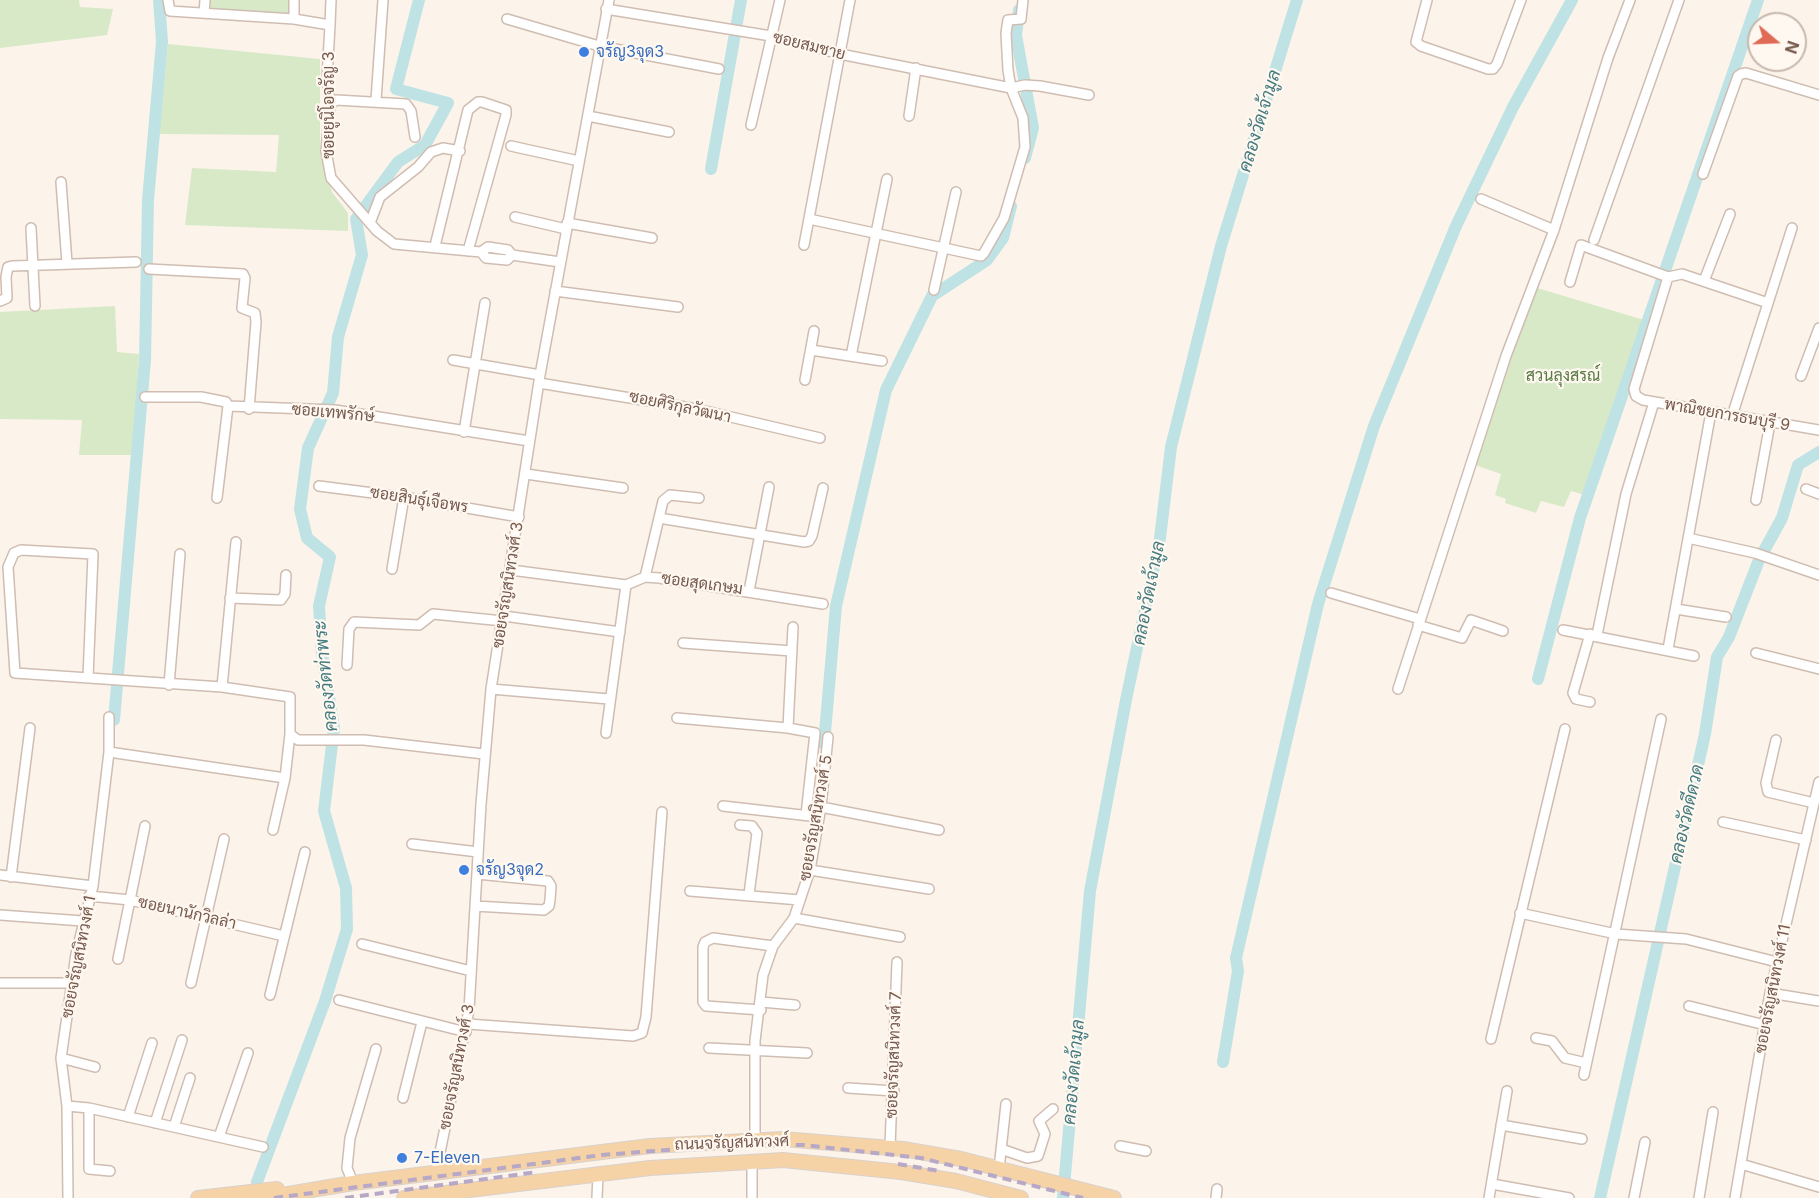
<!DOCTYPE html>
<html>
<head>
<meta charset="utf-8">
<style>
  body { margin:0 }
  #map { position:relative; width:1819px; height:1198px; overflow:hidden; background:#fcf4ea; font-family:Inter,sans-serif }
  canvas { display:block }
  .north { position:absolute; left:1747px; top:12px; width:60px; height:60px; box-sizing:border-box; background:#fef8f0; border:2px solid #c8b8af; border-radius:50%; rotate:109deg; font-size:16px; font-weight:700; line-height:24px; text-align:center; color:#76594e }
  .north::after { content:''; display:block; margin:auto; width:21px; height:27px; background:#df6b56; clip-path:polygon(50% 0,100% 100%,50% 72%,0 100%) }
</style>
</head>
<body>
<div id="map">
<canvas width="1819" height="1198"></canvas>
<div class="north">N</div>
</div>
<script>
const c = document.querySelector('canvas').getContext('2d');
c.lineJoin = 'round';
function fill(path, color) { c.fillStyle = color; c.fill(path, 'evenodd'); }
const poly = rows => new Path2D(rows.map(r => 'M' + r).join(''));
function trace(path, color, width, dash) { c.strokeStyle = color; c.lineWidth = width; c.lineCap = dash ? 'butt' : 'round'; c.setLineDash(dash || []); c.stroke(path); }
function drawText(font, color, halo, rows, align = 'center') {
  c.font = font + ' Inter,Sarabun,sans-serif'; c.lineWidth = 4.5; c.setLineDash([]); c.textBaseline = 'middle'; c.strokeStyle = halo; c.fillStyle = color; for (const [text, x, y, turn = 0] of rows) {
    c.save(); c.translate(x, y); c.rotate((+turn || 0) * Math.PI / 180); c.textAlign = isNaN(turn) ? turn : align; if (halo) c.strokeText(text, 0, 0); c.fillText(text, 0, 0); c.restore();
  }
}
const green = poly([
  [0,0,79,0,80,7,113,9,107,35,0,48],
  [208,0,290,0,289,14,207,9],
  [168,44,320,59,320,150,332,192,348,213,348,231,185,225,192,168,276,172,279,135,159,134],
  [1534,287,1644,320,1585,495,1571,491,1564,507,1541,501,1536,513,1505,503,1506,499,1495,495,1501,474,1472,464],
  [115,306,117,352,139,354,133,455,79,455,82,420,0,419,0,312]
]);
const canal = poly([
  [1019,10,1016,35,1033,128,1025,158],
  [711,169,741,0],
  [1538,679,1580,518,1758,0],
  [114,720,145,360,148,200,162,42,159,0],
  [824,744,836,606,886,390,932,296,987,260,1003,238,1011,206],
  [1223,1062,1238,971,1236,958,1318,604,1374,426,1456,226,1513,107,1572,0],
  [257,1182,325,1001,347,929,346,888,324,811,334,728,322,654,319,606,330,557,307,538,300,509,308,448,333,393,338,337,362,255,356,219,398,162,425,145,448,103,396,89,419,0],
  [1063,1198,1090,891,1126,700,1160,538,1171,447,1221,246,1297,0],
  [1600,1198,1705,734,1717,657,1729,637,1759,560,1782,518,1798,465,1819,452]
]);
const minor = poly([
  [168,0,170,11,294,19,330,25,327,78,330,105,326,151,331,178,377,231,394,244,481,252,486,258,507,260,512,255],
  [1427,0,1416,42,1421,46,1488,69,1493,69,1497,64,1521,0],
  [606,9,771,36,840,54,1011,88,1025,85,1040,86,1089,95],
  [204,13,205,0],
  [294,19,294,0],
  [507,19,599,46,719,69],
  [330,25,331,0],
  [376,100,383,0],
  [330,105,336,100,406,104,411,111,415,137],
  [588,116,669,132],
  [909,116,916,68],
  [751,125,780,0],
  [511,146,579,161],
  [1703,174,1738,76,1741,74,1746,73,1819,95],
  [61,182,67,263],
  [1481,199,1554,230],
  [515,217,566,229],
  [809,219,981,256,984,253,1004,218,1025,147,1023,118,1011,88,1008,70,1006,33,1008,20,1021,19,1023,0],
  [370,223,380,197,418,167,431,152,443,148,460,151],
  [567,223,652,238],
  [31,228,35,306],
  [1594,240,1679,0],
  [804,245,850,0],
  [435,246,468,110,478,102,482,102,506,110,506,115,468,251],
  [481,252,488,247,508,250,512,255,560,262],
  [149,269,243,274,245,278,242,308,255,313,256,322,249,409],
  [1704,281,1730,214],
  [1570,282,1581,245,1668,277],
  [934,290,956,192],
  [555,291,678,307],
  [0,301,7,298,6,277,8,267,12,266,136,262],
  [1768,303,1682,274,1668,277,1634,389,1636,396,1643,400,1819,430],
  [811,350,882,361],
  [851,356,887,179],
  [453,360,540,375],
  [1801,376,1819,328],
  [805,380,814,331],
  [539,383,697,409,820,438],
  [145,397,201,397,226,402,228,406],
  [1732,416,1792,228],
  [464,432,485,303],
  [526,474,623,488],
  [319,486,404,497,519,517],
  [1806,489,1819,494],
  [217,498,228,406,335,410,529,441],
  [1756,500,1770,423],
  [659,518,804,542,809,541,812,536,823,488],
  [1688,538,1755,553,1819,575],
  [392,569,404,497],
  [511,570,626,585,645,577,659,578,823,604],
  [645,577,663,501,670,495,699,498],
  [749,591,769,487],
  [1331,593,1420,619],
  [230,598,281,600,285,594,286,575],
  [1676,609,1726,617],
  [504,616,620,632],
  [1418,625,1462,638,1471,620,1503,631],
  [1563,630,1694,656],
  [1590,634,1573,693,1576,699,1590,702],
  [1597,635,1626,494,1654,402],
  [683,643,792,651],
  [1668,649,1711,412],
  [1756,653,1819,669],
  [347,665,349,629,354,622,419,625,433,614,503,621],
  [88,678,93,554,21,550,14,553,8,567,15,673,222,687,290,697,290,734,285,778,273,830],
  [169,685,180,554],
  [222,687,236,542],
  [491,689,609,699],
  [1398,689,1506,356,1554,230,1608,58,1630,0],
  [677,718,788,728,815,733,806,815],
  [788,728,793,627],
  [606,733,626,585],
  [290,734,298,740,364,740,484,754],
  [1776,740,1766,783,1768,792,1814,803],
  [109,752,285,778],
  [723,806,810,816],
  [821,807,939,830],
  [1723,822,1806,840],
  [740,825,752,826,757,833,749,894],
  [412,844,478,852],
  [810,870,929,889],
  [0,875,93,886],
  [11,877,30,728],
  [690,891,800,900],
  [89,896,130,900,284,936],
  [475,906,544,910,549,906,550,900,551,886,548,881,477,874],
  [1520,913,1616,934,1686,939,1777,962],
  [0,915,83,921],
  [794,918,900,937],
  [362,944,471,971],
  [118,959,145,826],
  [0,983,72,983],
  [191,983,224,839],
  [1770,993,1819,1001],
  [270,995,305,852],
  [339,1000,466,1032],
  [761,1002,795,1005],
  [1689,1006,1765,1025],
  [761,1010,706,1006,703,1002,703,947,705,942,713,938,773,946],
  [468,1024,633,1036,642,1033,646,1017,662,812],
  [1536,1038,1552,1041,1565,1058,1586,1063],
  [1491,1039,1565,729],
  [709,1048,807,1053],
  [61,1058,95,1067],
  [1584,1075,1661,719],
  [848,1088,894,1091],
  [403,1098,422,1022],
  [67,1106,89,1108,263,1147],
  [89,1108,89,1169,110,1171],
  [128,1117,152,1043],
  [155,1123,182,1040],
  [1501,1125,1582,1139],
  [174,1127,190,1078],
  [219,1137,248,1053],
  [755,1141,755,1041,763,975,773,946,794,918,810,870,821,807,828,737],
  [1120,1146,1146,1151],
  [890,1147,897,962],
  [1001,1149,1027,1158,1038,1156,1045,1134,1039,1121,1053,1109],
  [752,1161,752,1198],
  [1741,1164,1819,1187],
  [999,1169,1006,1104],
  [436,1172,469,1010,481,804,491,689,540,375,609,0],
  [353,1183,347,1168,350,1138,376,1049],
  [1492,1184,1569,1198],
  [68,1198,67,1106,61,1058,76,954,93,886,109,752,109,717],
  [597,1198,598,1174],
  [1216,1198,1217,1189],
  [1489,1198,1507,1091],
  [1634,1198,1645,1142],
  [1699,1198,1713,1112],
  [1735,1198,1770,993,1819,782]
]);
const primary = poly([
  [198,1198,277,1189],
  [265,1198,353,1183,650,1146,783,1139,903,1149,961,1159,1114,1198],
  [404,1198,650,1168,783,1160,901,1172,956,1181,1021,1198]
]);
const rail = poly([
  [898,1164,940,1171],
  [274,1198,602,1155,744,1144,803,1145,921,1158,1083,1198],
  [345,1198,537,1172]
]);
const markers = [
  [584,52,6,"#3f7fe0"],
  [464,870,6,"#3f7fe0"],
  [402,1158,6,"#3f7fe0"]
];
const streetNames = [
  ["ซอยสมชาย",809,46,14],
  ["ซอยยูนิโอจรัญ 3",329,105,-90],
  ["ซอยศิริกุลวัฒนา",680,407,12],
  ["ซอยเทพรักษ์",333,413,5],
  ["พาณิชยการธนบุรี 9",1727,415,10],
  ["ซอยสินธุ์เจือพร",419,500,9],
  ["ซอยสุดเกษม",702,584,8],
  ["ซอยจรัญสนิทวงศ์ 3",508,585,-81],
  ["ซอยจรัญสนิทวงศ์ 5",816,818,-80],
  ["ซอยนานักวิลล่า",187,913,13],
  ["ซอยจรัญสนิทวงศ์ 1",79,957,-79],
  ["ซอยจรัญสนิทวงศ์ 11",1773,989,-79],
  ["ซอยจรัญสนิทวงศ์ 7",894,1055,-88],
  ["ซอยจรัญสนิทวงศ์ 3",457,1067,-79],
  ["ถนนจรัญสนิทวงศ์",732,1143,-2]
];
const shopNames = [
  ["จรัญ3จุด3",596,52],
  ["จรัญ3จุด2",476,870],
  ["7-Eleven",414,1158]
];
const parkNames = [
  ["สวนลุงสรณ์",1563,376]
];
const waterNames = [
  ["คลองวัดเจ้ามูล",1260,121,-73],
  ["คลองวัดเจ้ามูล",1149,593,-79],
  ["คลองวัดท่าพระ",326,676,-96],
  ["คลองวัดดีดวด",1687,814,-77],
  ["คลองวัดเจ้ามูล",1074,1072,-85]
];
fill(green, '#d8e9c8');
trace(canal, '#bfe2e5', 12);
trace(minor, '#d0bdb2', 12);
trace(primary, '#d9d1cd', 16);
trace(minor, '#fff', 9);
trace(primary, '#f6d3a6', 14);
trace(rail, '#b6a8c6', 4, [9, 6]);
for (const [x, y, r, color] of markers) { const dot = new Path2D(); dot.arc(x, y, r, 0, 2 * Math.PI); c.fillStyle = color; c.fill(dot); trace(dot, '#fef8f0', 2); }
drawText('16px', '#76594e', '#fef8f0', streetNames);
drawText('16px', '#366cbe', '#fef8f0', shopNames, 'left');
drawText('16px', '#597a46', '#fef8f0', parkNames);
drawText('italic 18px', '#457b80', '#fef8f0', waterNames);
</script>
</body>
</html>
